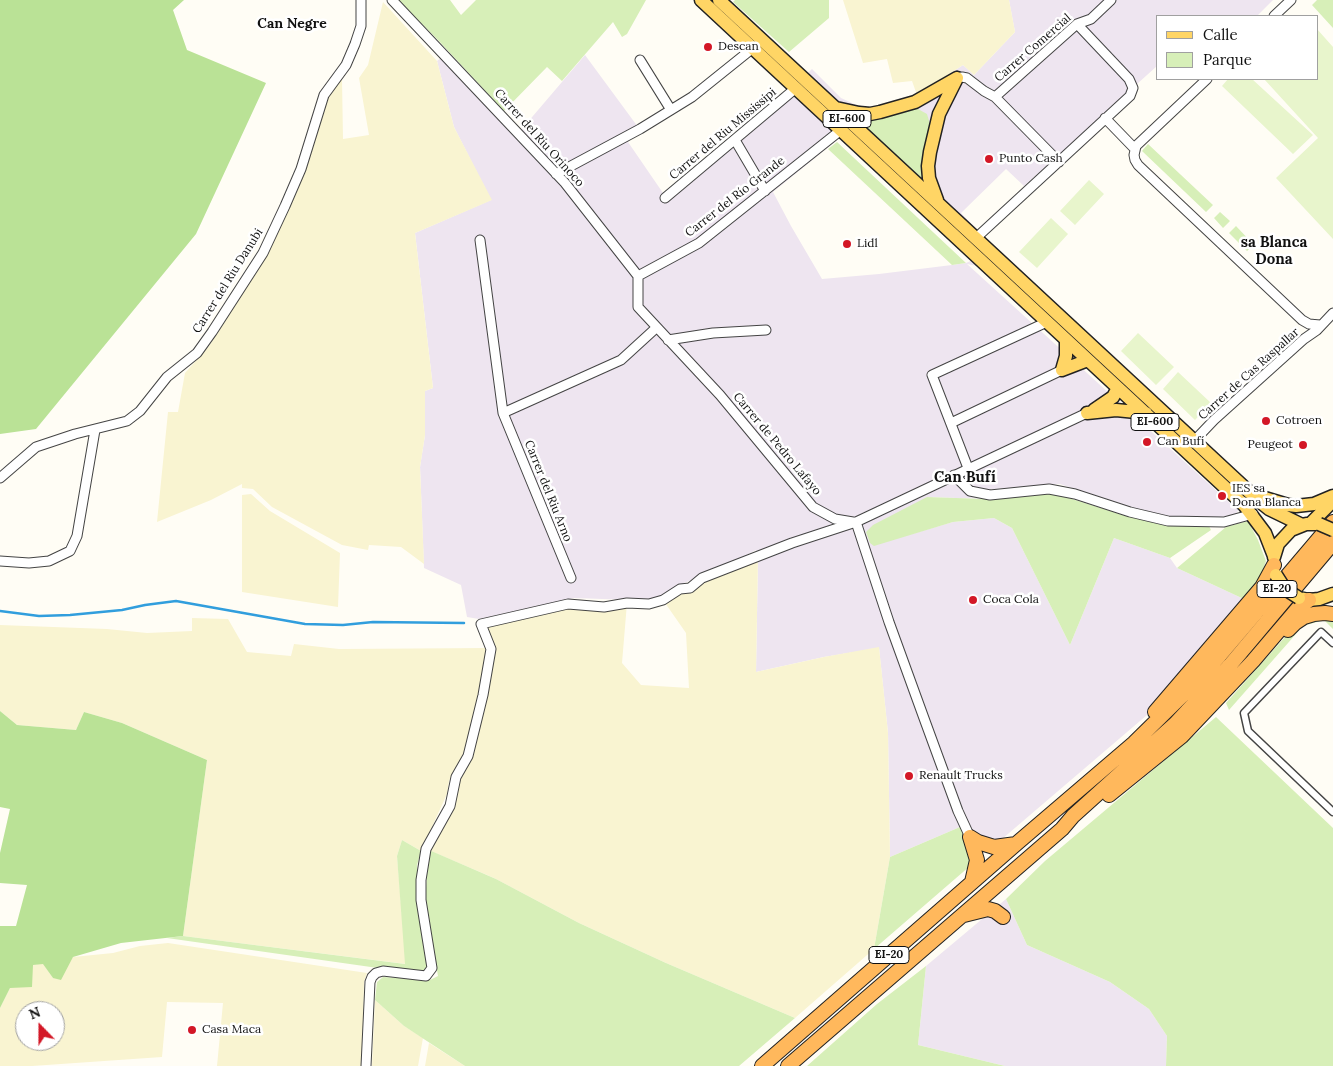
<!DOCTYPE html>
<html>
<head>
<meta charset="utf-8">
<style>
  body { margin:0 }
  #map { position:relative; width:1333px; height:1066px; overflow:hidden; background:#fffdf5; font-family:Lora,serif }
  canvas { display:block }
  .legend { position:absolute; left:1156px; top:15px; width:162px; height:65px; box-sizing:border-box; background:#fff; border:1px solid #a0a0a0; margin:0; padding:6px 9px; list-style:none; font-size:15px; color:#111 }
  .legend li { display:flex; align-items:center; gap:10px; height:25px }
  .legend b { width:25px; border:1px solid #a0a0a0 }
  .north { position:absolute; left:15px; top:1001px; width:50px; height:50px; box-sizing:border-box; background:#fff; border:1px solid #a0a0a0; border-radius:50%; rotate:338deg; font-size:14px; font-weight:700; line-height:20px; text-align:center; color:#111 }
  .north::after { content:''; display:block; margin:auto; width:18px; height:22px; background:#d31726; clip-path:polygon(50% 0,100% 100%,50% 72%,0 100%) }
</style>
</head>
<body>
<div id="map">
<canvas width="1333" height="1066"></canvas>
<ul class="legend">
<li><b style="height:6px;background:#ffd565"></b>Calle</li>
<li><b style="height:14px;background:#d7efb8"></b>Parque</li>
</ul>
<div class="north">N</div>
</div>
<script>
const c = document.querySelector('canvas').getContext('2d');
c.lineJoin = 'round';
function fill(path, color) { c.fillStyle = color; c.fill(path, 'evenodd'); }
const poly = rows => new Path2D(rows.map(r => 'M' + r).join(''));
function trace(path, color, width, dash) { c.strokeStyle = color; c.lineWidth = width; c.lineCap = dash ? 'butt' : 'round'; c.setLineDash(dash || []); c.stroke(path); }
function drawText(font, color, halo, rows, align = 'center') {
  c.font = font + ' Lora,serif'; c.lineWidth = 5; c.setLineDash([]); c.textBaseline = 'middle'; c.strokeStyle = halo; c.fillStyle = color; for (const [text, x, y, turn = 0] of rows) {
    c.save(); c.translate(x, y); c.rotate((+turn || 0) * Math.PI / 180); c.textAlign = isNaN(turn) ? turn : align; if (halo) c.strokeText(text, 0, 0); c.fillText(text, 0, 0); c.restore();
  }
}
const industrial = poly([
  [1009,0,1273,0,1257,16,1157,16,1157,66,1024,186,1006,169,961,213,1000,254,988,268,967,264,1230,503,1239,508,1236,515,1203,519,1165,516,1119,504,1060,484,982,490,985,499,927,497,874,545,953,522,994,518,1012,528,1070,645,1114,538,1170,558,1177,568,1246,600,1147,715,1002,839,986,842,960,827,890,857,888,733,879,648,824,657,756,672,758,556,756,550,724,567,684,583,656,599,631,600,574,598,479,619,467,617,461,585,424,568,420,467,425,435,425,391,433,388,415,233,491,200,454,127,437,61,449,52,521,130,585,55,638,127,628,142,663,193,785,95,812,69,841,98,863,108,880,107,917,95,963,65,974,75,1015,32],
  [841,137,973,260,966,263,952,265,879,274,822,279,791,226,773,192],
  [1006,899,1027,945,1110,982,1149,1009,1167,1036,1166,1066,1005,1066,918,1045,926,966]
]);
const farmland = poly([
  [843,0,1009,0,1015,32,974,75,963,65,917,95,912,81,893,83,887,59,863,63],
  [383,2,437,61,454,127,492,200,415,233,433,388,425,391,425,435,420,467,424,564,401,547,369,545,368,550,342,545,272,507,253,489,242,488,242,484,211,500,157,522,168,412,178,412,185,373,209,346,268,254,299,187,318,117,328,95,342,79,343,139,369,135,359,78,368,65],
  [251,494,270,511,340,553,338,607,242,592,242,495],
  [758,556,756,672,824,657,879,647,888,733,890,857,874,949,795,1018,666,963,579,923,494,878,426,849,439,829,456,777,468,756,491,649,481,624,537,610,627,603,622,663,641,685,689,688,686,633,663,600],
  [192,618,228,619,247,652,291,656,294,644,339,649,487,648,481,685,464,754,449,781,447,794,421,851,402,840,397,856,406,964,183,936,207,760,122,723,84,712,76,730,17,725,0,711,0,625,107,629,147,633,192,631],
  [168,943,367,973,364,982,362,1066,217,1066,223,1003,167,1002,162,1057,32,1066,0,1066,0,1008,10,988,33,965,43,963,53,978,73,957,113,953,140,946],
  [25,1011,55,1011,55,1041,25,1041],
  [375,1000,404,1026,423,1038,418,1066,372,1066],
  [429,1043,465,1066,425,1066]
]);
const green = poly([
  [398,0,450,0,461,15,476,0,646,0,627,34,622,37,613,22,562,81,547,67,504,111,437,39],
  [735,0,829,0,829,18,789,52,733,2],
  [1317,0,1333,0,1333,28,1312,5],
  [902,108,918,109,927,114,930,124,926,141,924,166,927,184,853,117],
  [837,142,966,263,952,265,828,149],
  [1148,144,1213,205,1206,212,1142,151],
  [1220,212,1230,221,1223,228,1214,218],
  [1236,226,1254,245,1247,251,1229,233],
  [1053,493,1123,515,1167,526,1209,526,1211,530,1170,558,1114,538,1070,645,1012,528,994,518,953,522,874,546,870,543,866,532,873,525,927,497,985,499],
  [1248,521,1258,540,1266,561,1258,584,1246,600,1177,568,1226,527],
  [1333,617,1333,629,1324,620,1303,626,1229,710,1226,703,1294,627,1303,621],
  [1216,717,1333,828,1333,1066,1166,1066,1167,1036,1149,1009,1110,982,1027,945,1006,899,1045,861],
  [960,827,973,858,970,866,874,949,890,857],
  [402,840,421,851,417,865,418,905,427,958,427,969,421,972,406,972,167,938,183,936,405,964,397,856],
  [429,850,496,879,579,923,666,963,795,1018,739,1066,465,1066,404,1026,375,1000,377,982,383,977,430,980,438,976,425,901],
  [926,966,918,1045,1005,1066,807,1066,877,1004]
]);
const forest = poly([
  [0,0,184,0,173,10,187,50,266,83,196,234,36,429,0,434],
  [0,711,17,725,76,730,84,712,122,723,207,760,183,936,121,943,73,957,61,980,53,978,43,964,33,965,32,987,10,988,0,1008,0,926,16,926,27,885,0,883,0,853,10,809,0,807]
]);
const pitch = poly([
  [1317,29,1333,47,1333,239,1276,178,1318,138,1264,79,1317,79],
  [1228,79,1252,79,1313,135,1293,154,1222,86],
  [1089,180,1104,194,1075,225,1060,211],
  [1051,218,1068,234,1037,268,1019,252],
  [1138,333,1174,367,1156,385,1121,351],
  [1178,372,1211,403,1195,420,1163,389]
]);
const stream = poly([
  [0,611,39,616,70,615,122,610,145,605,176,601,305,624,343,625,373,622,464,623]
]);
const pedestrian = poly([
  [1333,643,1321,632,1244,713,1248,731,1333,812]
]);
const minor = poly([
  [392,0,565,183,638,276,638,307,720,395,813,507,835,519,853,522],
  [1274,16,1291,0],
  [640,60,671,110],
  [957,78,962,77,967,78,984,91,995,97,1059,162],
  [1207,79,1136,146,1134,155,1135,160,1138,165,1302,320,1309,324,1320,325],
  [995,97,1077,24,1091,19,1111,0],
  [1105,118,1135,149],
  [735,140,765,191],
  [556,174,640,129,692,97,753,48],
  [665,198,796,88],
  [976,238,1130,96,1133,88,1129,79,1077,24],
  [480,240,503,413,621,360,656,328],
  [638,276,699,243,841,130],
  [668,340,713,333,766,330],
  [503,413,571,578],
  [951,423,1062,370],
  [1194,441,1214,420,1304,339,1317,330,1333,313],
  [968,468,932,375,1047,322],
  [954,475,970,491,990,495,1049,489,1075,494,1130,512,1168,521,1224,522,1253,514],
  [0,478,36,447,75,434,127,421,140,411,167,377,197,353,212,332,263,253,285,206,301,169,324,95,346,65,355,44,361,26,361,0],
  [856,522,889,622,925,721,958,811,970,837],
  [0,561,29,563,49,561,70,551,77,536,95,430],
  [366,1066,370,982,372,977,376,973,383,971,426,976,432,968,421,900,421,880,426,849,450,806,456,777,468,756,483,695,491,649,481,624,568,604,604,607,627,603,649,604,663,600,680,589,690,588,702,578,792,543,856,522,1087,413]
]);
const primary = poly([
  [701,0,1244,505,1265,533,1274,556],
  [719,0,1259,501,1269,509,1302,525],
  [836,108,859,113,870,114,880,112,915,102,957,78],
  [937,200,929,178,928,166,930,152,939,114,957,78],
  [1062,370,1066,356,1066,340],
  [1062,370,1088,360],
  [1094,410,1113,397,1118,388],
  [1087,413,1116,410,1146,413],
  [1258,496,1288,505,1296,506,1314,504,1333,496],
  [1310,524,1333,501],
  [1274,557,1278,544,1291,530,1306,524,1319,524],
  [1299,598,1309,600,1319,599,1333,594]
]);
const trunk = poly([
  [1288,630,1295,623,1304,617,1314,614,1325,613,1333,614],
  [1155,712,1262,587,1274,565],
  [1109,795,1182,736,1253,661,1299,607,1309,600],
  [970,837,978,842,994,847,1016,844],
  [970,837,977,860,972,882],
  [964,915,988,909,995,911,1003,917],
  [762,1066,1016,844,1134,743,1192,686,1220,655,1333,522],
  [788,1066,1062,829,1073,816,1175,724,1231,664,1333,543]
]);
const primaryBridge = poly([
  [1319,524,1333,530],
  [1276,575,1285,589,1299,598]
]);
const markers = [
  [708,47,5,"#d31726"],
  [989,159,5,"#d31726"],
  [847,244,5,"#d31726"],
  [1266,421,5,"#d31726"],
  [1147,442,5,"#d31726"],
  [1303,445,5,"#d31726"],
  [1222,496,5,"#d31726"],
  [973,600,5,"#d31726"],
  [909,776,5,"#d31726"],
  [192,1030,5,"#d31726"]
];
const shields = [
  [847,119,48],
  [1155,422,48],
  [1277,589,40],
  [889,955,40]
];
const shieldNames = [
  ["EI-600",847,119],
  ["EI-600",1155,422],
  ["EI-20",1277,589],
  ["EI-20",889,955]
];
const poiNames = [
  ["Descan",718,47],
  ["Punto Cash",999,159],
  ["Lidl",857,244],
  ["Cotroen",1276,421],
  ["Can Bufí",1157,442],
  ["Peugeot",1293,445,"right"],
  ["IES sa",1232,489],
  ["Dona Blanca",1232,503],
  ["Coca Cola",983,600],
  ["Renault Trucks",919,776],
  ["Casa Maca",202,1030]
];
const streetNames = [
  ["Carrer Comercial",1033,48,-41],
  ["Carrer del Riu Mississipi",723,134,-40],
  ["Carrer del Riu Orinoco",539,138,48],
  ["Carrer del Río Grande",735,197,-38],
  ["Carrer del Riu Danubi",228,281,-58],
  ["Carrer de Cas Raspallar",1249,374,-42],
  ["Carrer de Pedro Lafayo",777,444,50],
  ["Carrer del Riu Arno",548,491,68]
];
const neighbourhoodNames = [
  ["Can Negre",292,24]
];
const quarterNames = [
  ["sa Blanca",1274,243],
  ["Dona",1274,260],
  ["Can Bufí",965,478]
];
fill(industrial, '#eee5f0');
fill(farmland, '#f9f4d1');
fill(green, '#d7efb8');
fill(forest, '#bae296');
fill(pitch, '#e8f5cc');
trace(stream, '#319edd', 2.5);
trace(pedestrian, '#444', 9);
trace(minor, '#444', 11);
trace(primary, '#222', 15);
trace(trunk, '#222', 16);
trace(pedestrian, '#fff', 6);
trace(minor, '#fff', 9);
trace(primary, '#ffd565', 12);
trace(trunk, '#ffb85c', 14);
trace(primaryBridge, '#222', 15, []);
trace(primaryBridge, '#ffd565', 12);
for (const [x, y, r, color] of markers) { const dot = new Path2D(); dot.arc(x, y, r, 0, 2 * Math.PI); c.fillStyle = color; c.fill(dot); trace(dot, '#fff', 2); }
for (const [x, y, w] of shields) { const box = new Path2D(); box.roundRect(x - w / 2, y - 8.5, w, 17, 4); c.fillStyle = '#fff'; c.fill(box); trace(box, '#111', 1); }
drawText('bold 11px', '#111', null, shieldNames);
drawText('12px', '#111', '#fff', poiNames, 'left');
drawText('12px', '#111', '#fff', streetNames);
drawText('bold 14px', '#111', '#fff', neighbourhoodNames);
drawText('bold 15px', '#111', '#fff', quarterNames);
</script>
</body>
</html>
